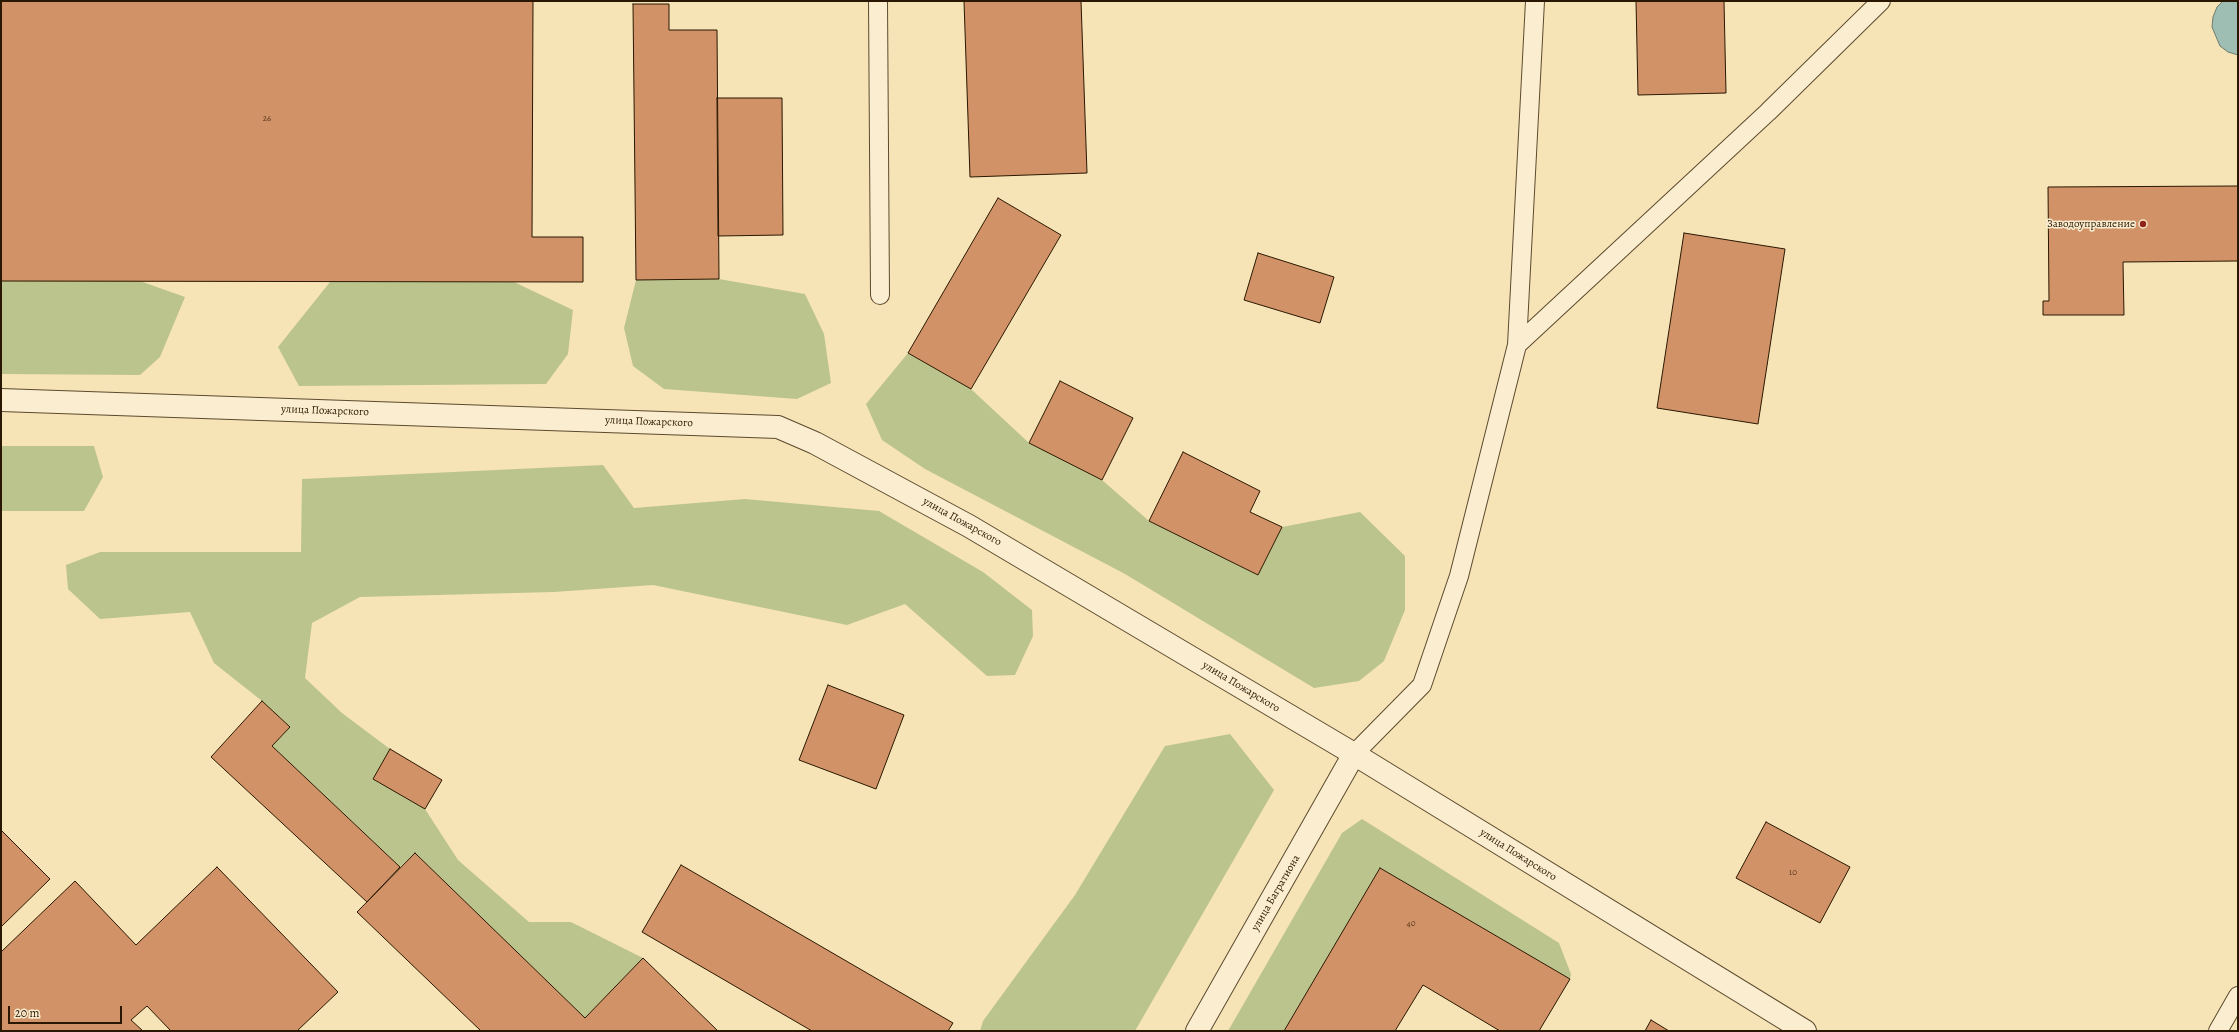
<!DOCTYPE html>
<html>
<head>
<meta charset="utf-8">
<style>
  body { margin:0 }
  #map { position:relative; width:2239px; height:1032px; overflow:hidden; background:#f7e4b6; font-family:Alegreya,serif }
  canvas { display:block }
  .frame { position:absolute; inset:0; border:2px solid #291701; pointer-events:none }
  .scale { position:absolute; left:8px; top:1006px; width:114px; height:18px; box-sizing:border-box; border:2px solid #291701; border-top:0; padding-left:5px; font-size:12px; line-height:14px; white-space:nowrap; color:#291701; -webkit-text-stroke:3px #faedd0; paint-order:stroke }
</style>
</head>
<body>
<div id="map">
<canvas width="2239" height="1032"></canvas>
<div class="frame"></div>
<div class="scale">20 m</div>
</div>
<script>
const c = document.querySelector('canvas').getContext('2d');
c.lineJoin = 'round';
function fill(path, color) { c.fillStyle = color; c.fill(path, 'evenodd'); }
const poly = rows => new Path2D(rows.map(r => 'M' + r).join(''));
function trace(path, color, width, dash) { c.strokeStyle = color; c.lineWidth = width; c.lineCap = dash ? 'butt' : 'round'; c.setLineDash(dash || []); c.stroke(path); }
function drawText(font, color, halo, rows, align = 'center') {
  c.font = font + ' Alegreya,serif'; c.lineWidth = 3; c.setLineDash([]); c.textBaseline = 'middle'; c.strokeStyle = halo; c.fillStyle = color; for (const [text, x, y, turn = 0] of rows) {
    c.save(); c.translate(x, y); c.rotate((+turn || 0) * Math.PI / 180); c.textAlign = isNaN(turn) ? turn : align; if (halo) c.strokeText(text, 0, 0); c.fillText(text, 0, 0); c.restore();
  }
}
const green = poly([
  [719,279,805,294,824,334,831,383,797,399,664,389,633,366,624,328,636,280],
  [1,281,140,281,185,297,160,357,140,375,1,374],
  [330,282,514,282,573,310,568,354,546,384,299,386,278,347],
  [908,353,971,389,1029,443,1102,480,1149,521,1258,575,1282,527,1360,512,1405,556,1405,610,1384,661,1359,681,1314,688,1125,574,925,469,882,440,866,404],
  [1,446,94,446,103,477,84,511,1,511],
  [603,465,634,508,745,499,879,511,983,572,1032,610,1033,636,1015,675,987,676,905,604,847,625,653,585,554,592,360,597,312,623,305,678,342,713,390,749,373,779,425,809,458,860,529,922,571,922,643,958,585,1018,415,853,400,867,272,746,290,727,262,701,214,663,190,612,100,619,68,589,66,565,100,552,301,552,302,479],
  [1230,734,1274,790,1135,1031,980,1031,983,1021,1075,895,1165,746],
  [1362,819,1559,943,1571,974,1570,979,1380,868,1284,1031,1228,1031,1342,833]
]);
const water = poly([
  [2223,1,2238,1,2238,55,2228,52,2220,46,2212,27,2213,17,2217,7,2223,1]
]);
const building = poly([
  [1,1,533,1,532,237,583,237,583,282,1,281,1,1],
  [964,1,1081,1,1087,173,970,177,964,1],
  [1636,1,1724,1,1726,93,1638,95,1636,1],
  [633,4,669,4,669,30,717,30,719,279,636,280,633,4],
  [717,98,782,98,783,235,718,236,717,98],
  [2238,186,2238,261,2123,262,2124,315,2043,315,2043,301,2049,301,2048,187,2238,186],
  [998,198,1061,235,971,389,908,353,998,198],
  [1684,233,1785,249,1758,424,1657,408,1684,233],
  [1258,253,1334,277,1320,323,1244,300,1258,253],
  [1060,381,1133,418,1102,480,1029,443,1060,381],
  [1183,452,1260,491,1250,512,1282,527,1258,575,1149,521,1183,452],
  [828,685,904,715,876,789,799,760,828,685],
  [262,701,290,727,272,746,400,867,367,902,211,757,262,701],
  [390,749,442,780,425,809,373,779,390,749],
  [1766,822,1850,867,1820,923,1736,878,1766,822],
  [1,830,50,879,2,926,1,925,1,830],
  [415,853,585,1018,643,958,718,1031,481,1031,357,912,415,853],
  [681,865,953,1023,948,1031,812,1031,642,932,681,865],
  [217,867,338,992,297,1031,171,1031,147,1006,131,1020,143,1031,1,1031,1,952,75,881,136,945,217,867],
  [1380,868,1570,979,1539,1031,1500,1031,1423,985,1395,1031,1284,1031,1380,868],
  [1651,1020,1669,1031,1645,1031,1651,1020]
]);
const service = poly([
  [878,1,880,295],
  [1517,345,1768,112,1881,1],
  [1354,754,1422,685,1459,576,1517,345,1535,1],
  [2218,1031,2238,996]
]);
const minor = poly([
  [1197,1031,1354,754]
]);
const tertiary = poly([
  [1,400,778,427,815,443,969,526,1354,754,1805,1031]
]);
const markers = [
  [2143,224,4,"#8f2418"]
];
const numberNames = [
  ["26",267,119],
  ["10",1793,873],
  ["40",1411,924]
];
const poiNames = [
  ["Заводоуправление",2135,224]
];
const streetNames = [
  ["улица Пожарского",325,411,2],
  ["улица Пожарского",649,422,2],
  ["улица Пожарского",962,522,29],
  ["улица Пожарского",1241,687,31],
  ["улица Пожарского",1518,855,32],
  ["улица Багратиона",1276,893,-60]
];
fill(green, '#bcc48e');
fill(water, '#9ebeb4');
trace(water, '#6f7b6c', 1);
fill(building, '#d19267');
trace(building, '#291701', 1);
trace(service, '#5c4a2e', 20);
trace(minor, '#5c4a2e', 24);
trace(tertiary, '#5c4a2e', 24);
trace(service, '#faedd0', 18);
trace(minor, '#faedd0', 22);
trace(tertiary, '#faedd0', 22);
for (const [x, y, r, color] of markers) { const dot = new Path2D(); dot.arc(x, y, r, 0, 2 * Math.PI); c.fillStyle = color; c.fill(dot); trace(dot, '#faedd0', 1.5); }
drawText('9px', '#53361a', null, numberNames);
drawText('11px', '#291701', '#faedd0', poiNames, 'right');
drawText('11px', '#291701', '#faedd0', streetNames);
</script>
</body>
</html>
